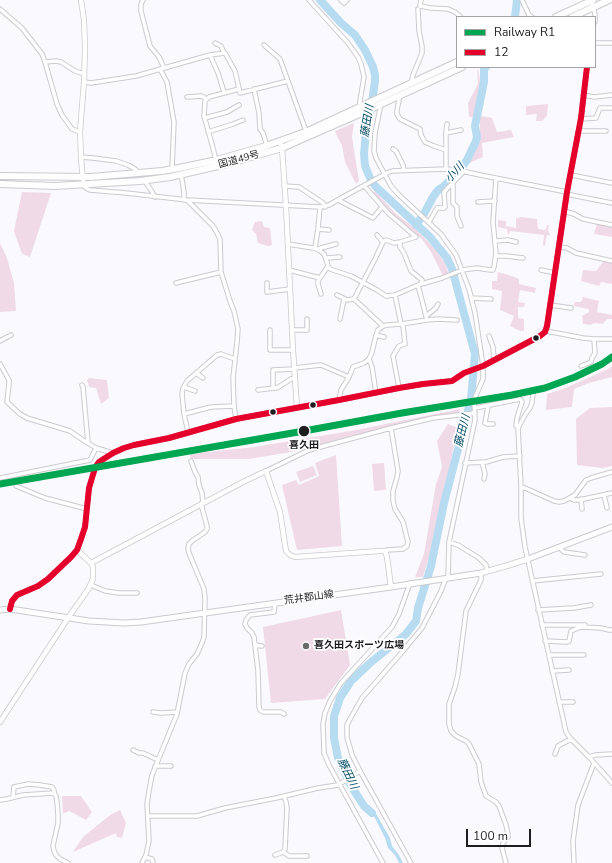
<!DOCTYPE html>
<html>
<head>
<meta charset="utf-8">
<style>
  body { margin:0 }
  #map { position:relative; width:612px; height:863px; overflow:hidden; background:#fafafe; font-family:"Nunito Sans",sans-serif }
  canvas { display:block }
  .legend { position:absolute; left:456px; top:16px; width:140px; height:52px; box-sizing:border-box; background:#fff; border:1px solid #a5a4a5; margin:0; padding:5px 7px; list-style:none; font-size:12px; color:#1d1c1f }
  .legend li { display:flex; align-items:center; gap:8px; height:20px }
  .legend b { width:20px; border:1px solid #a5a4a5 }
  .scale { position:absolute; left:466px; top:829px; width:65px; height:18px; box-sizing:border-box; border:2px solid #1d1c1f; border-top:0; padding-left:5px; font-size:12px; line-height:14px; white-space:nowrap; color:#1d1c1f; -webkit-text-stroke:3px #fff; paint-order:stroke }
</style>
</head>
<body>
<div id="map">
<canvas width="612" height="863"></canvas>
<ul class="legend">
<li><b style="height:5px;background:#00a651"></b>Railway R1</li>
<li><b style="height:5px;background:#e4002b"></b>12</li>
</ul>
<div class="scale">100 m</div>
</div>
<script>
const c = document.querySelector('canvas').getContext('2d');
c.lineJoin = 'round';
function fill(path, color) { c.fillStyle = color; c.fill(path, 'evenodd'); }
const poly = rows => new Path2D(rows.map(r => 'M' + r).join(''));
function trace(path, color, width, dash) { c.strokeStyle = color; c.lineWidth = width; c.lineCap = dash ? 'butt' : 'round'; c.setLineDash(dash || []); c.stroke(path); }
function drawText(font, color, halo, rows, align = 'center') {
  c.font = font + ' "Nunito Sans","Noto Sans JP",sans-serif'; c.lineWidth = 3.5; c.setLineDash([]); c.textBaseline = 'middle'; c.strokeStyle = halo; c.fillStyle = color; for (const [text, x, y, turn = 0] of rows) {
    c.save(); c.translate(x, y); c.rotate((+turn || 0) * Math.PI / 180); c.textAlign = isNaN(turn) ? turn : align; if (halo) c.strokeText(text, 0, 0); c.fillText(text, 0, 0); c.restore();
  }
}
const green = poly([
  [477,70,478,70,480,80,482,85,475,119,472,117,469,117,468,103,478,84],
  [548,104,547,116,542,121,536,121,537,114,526,115,526,106],
  [482,116,492,118,497,132,511,130,514,137,482,143,483,157,467,164,473,154,479,136,480,129,480,117],
  [354,123,352,137,359,181,356,184,345,162,342,145,338,138,335,131],
  [375,191,396,214,416,229,434,248,444,261,449,274,443,276,431,252,421,238,405,226,388,211,373,193],
  [22,192,51,193,30,257,22,254,14,231],
  [521,217,537,219,538,229,546,230,547,225,549,225,548,230,550,235,547,235,545,246,543,245,544,235,510,231,509,234,508,234,507,229,498,227,498,220,506,221,506,226,516,228,516,219],
  [262,221,264,227,270,228,272,245,268,246,258,243,256,234,252,230,255,222],
  [597,224,612,226,612,237,594,234],
  [0,243,7,258,14,283,16,311,0,312],
  [604,261,612,262,612,284,601,282,599,286,581,281,583,270,596,271],
  [498,272,512,276,519,279,519,284,536,288,535,293,520,290,518,302,525,303,524,307,518,307,518,318,524,319,524,331,520,331,510,326,514,316,500,310,502,291,492,289,492,281,497,281],
  [583,297,599,301,597,312,612,315,612,319,607,319,603,324,595,323,590,325,583,324,582,316,589,312,589,309,573,306,575,302,581,302],
  [612,366,612,377,589,383,574,389,572,407,546,410,547,394,563,389,608,369],
  [89,378,107,380,109,398,101,404,96,388,89,387,87,380],
  [612,407,612,466,603,468,577,465,576,419,590,408],
  [460,409,459,415,350,436,297,451,249,459,191,459,190,454,254,447,356,430],
  [448,424,458,428,432,547,423,577,415,577,424,554,436,484,442,467,437,441],
  [336,455,342,546,297,550,282,485,296,480,299,485,319,476,315,463],
  [384,463,386,490,374,491,372,464],
  [313,466,317,475,300,482,296,472],
  [341,610,350,665,325,699,271,703,263,627],
  [62,796,81,796,92,812,86,820,69,811,63,814],
  [120,810,126,823,122,838,117,837,116,833,73,852,83,837,110,815]
]);
const water = poly([
  [364,806,370,808,375,812,390,838,392,846,399,855,403,863,399,863,395,855,388,848,385,838,374,816,365,810]
]);
const river = poly([
  [320,0,341,23,355,35,365,50,373,67,375,75,375,81,371,109,367,119,364,154,365,166,370,178,375,186,430,237,447,258,452,269,475,354,471,399,444,503,431,566,418,608,416,621,406,634,370,663,351,681,340,698,334,716,334,738,338,758,351,786,364,806,372,813],
  [515,17,517,0],
  [416,225,425,212,433,197,438,190,443,187,458,172,467,160,476,141,477,137,475,126,484,82,484,69,486,67]
]);
const minor = poly([
  [143,0,141,4,141,11,150,46,159,57,164,68],
  [309,0,348,43,358,57,361,64,364,77,359,107],
  [341,0,344,3,347,0],
  [421,0,420,6,431,8,448,9,455,12,461,17],
  [522,0,529,15,532,17],
  [591,0,595,14,595,22],
  [0,9,22,28,42,54,45,62,57,104,62,115,72,129,80,132],
  [215,43,221,46,224,53],
  [595,43,612,43],
  [264,45,280,59,306,131],
  [210,55,218,73,224,92],
  [45,62,56,61,61,62,75,71,84,74],
  [160,69,167,82,174,122,172,169],
  [84,82,91,83,136,76,210,55,225,53,235,71,240,93,288,81],
  [411,84,413,75,422,53,422,46,419,31,418,9],
  [254,89,259,113,260,129,263,133,267,146],
  [583,95,594,97,612,95],
  [398,96,399,100,397,110,397,114,400,119,420,129,421,135,425,142,434,146,446,150],
  [187,97,202,96,206,99],
  [381,104,375,133,374,151,376,158,391,186,398,194,441,234,456,255,469,289,475,313,483,366,483,379,474,400,475,420,449,542,448,578],
  [205,118,227,112,239,105],
  [581,119,596,118,600,108,612,108],
  [579,131,606,131],
  [208,132,233,124,243,120],
  [446,133,447,124],
  [393,149,396,151,403,165,404,171],
  [81,157,93,158,116,161,128,165,135,169,139,173],
  [216,161,213,148,206,123,204,116,205,101,209,97,239,89],
  [446,169,446,133,461,130],
  [181,174,184,192,184,200],
  [571,175,612,183],
  [144,180,151,190,155,197],
  [453,182,453,203,457,207,457,216,461,226],
  [83,185,86,188,90,190,126,193,187,200,320,207,329,205,343,197,387,173,392,171,446,169,457,170,480,175,567,192],
  [284,186,299,187,323,203,325,207],
  [366,188,388,213,416,237],
  [566,194,612,203],
  [187,200,213,226,216,231,220,239,221,272,230,301,234,311,238,329,237,342,233,378,234,406,236,419],
  [338,200,373,218,382,207],
  [478,202,495,201],
  [564,211,574,214,583,219,612,225],
  [429,222,437,208,444,208,445,207,444,192,463,172],
  [318,229,329,230],
  [495,241,508,240,516,242],
  [383,242,386,240,394,243,400,242,416,237],
  [400,242,400,247,404,253,411,271,422,280,421,284],
  [288,244,313,248,319,250,324,254,327,262,328,266,330,269,351,276,377,290,386,296,395,295],
  [559,247,567,248,576,253,612,261],
  [315,248,318,229,320,207],
  [318,249,321,248,336,244],
  [496,256,506,256,523,258],
  [326,258,340,257],
  [289,270,320,278],
  [541,270,555,273],
  [176,283,221,272],
  [267,283,267,292,290,289],
  [418,285,427,320],
  [321,294,318,284,318,281,328,266],
  [337,295,347,300,354,299,383,326],
  [471,298,491,299],
  [354,299,375,259,383,242,377,235],
  [550,305,571,308],
  [426,316,436,308,438,304],
  [340,319,344,299],
  [270,330,270,350,293,350],
  [292,330,307,330,307,319],
  [546,331,583,338,594,339,612,339],
  [376,335,384,337],
  [489,336,493,347,494,360],
  [0,341,11,335],
  [369,359,372,367,376,393],
  [0,364,9,380,9,384,7,402,20,414,27,418,70,431,83,440,96,448,113,453],
  [581,366,591,362,592,358,595,353,594,339],
  [294,368,321,365,349,377,353,367,364,363,369,359,372,352,376,335,378,330,383,326,388,325,401,324,427,320,438,319,457,320],
  [294,369,273,370,273,386,274,388,277,388,291,379,295,378],
  [196,373,203,378],
  [82,385,83,387,88,443],
  [184,387,195,391],
  [399,388,393,356,399,346,405,344,403,326,401,324,395,295,418,285,442,278,462,270,477,268,490,270,493,270,494,267,496,253,493,222,496,178],
  [258,390,274,388],
  [533,393,532,403,530,408,525,415,518,428,521,487,521,518,525,547,566,732,571,739,589,757,612,783],
  [339,400,341,390,349,377],
  [488,406,485,423,487,424,493,424],
  [475,408,520,399,521,400,522,402,517,418,516,426,518,428],
  [184,414,182,394,183,388,187,381,217,355,221,354,235,359],
  [188,432,184,414,211,407,234,406],
  [191,461,195,472,198,477,199,485,202,493,203,503],
  [482,462,485,474,484,479],
  [465,463,486,462,503,457,520,456],
  [266,471,309,450,391,428,433,418,475,413],
  [0,478,90,460,96,448],
  [16,486,45,498,87,509],
  [521,487,525,488,554,501,559,502,564,501,575,495,586,480,591,478,612,472],
  [604,495,607,508],
  [570,498,574,500,579,500,612,493],
  [581,499,582,509],
  [449,542,458,545,479,558,486,565,487,571],
  [559,547,564,552,585,555],
  [385,551,387,550,403,549,407,546,408,542,403,522,395,509,393,501,393,491,397,477,398,471,391,428],
  [481,573,481,580,466,611,458,674,455,687,449,704,449,724,451,731,456,736,466,741,469,744,479,764,481,782,486,796,496,802,499,806,506,825,508,834,508,837,503,843,502,848,506,863],
  [532,581,601,574],
  [91,585,105,591,119,593,137,593],
  [275,603,274,612,250,615,246,620,245,624,247,628,252,633,254,637,258,671,259,707,260,710,263,712,281,712,284,714],
  [10,609,12,601,17,595,38,586,48,579,71,557,77,550,81,539,85,527,89,488,95,468,99,462,113,453,124,448,134,445,169,438,236,419,339,400,399,388,423,384,452,381,464,373,483,366,540,336,545,332,547,326,567,192,581,118,587,67],
  [538,610,574,608,591,605],
  [542,625,585,625],
  [545,641,567,642,569,641,571,631,578,628,583,627,601,628,609,630,612,630],
  [255,645,262,646],
  [549,655,584,655],
  [552,671,569,670],
  [559,702,573,702],
  [153,712,161,713,177,712],
  [133,750,139,753,143,753,158,760],
  [555,754,558,746,571,739],
  [589,757,595,755,612,754],
  [155,766,171,766],
  [360,771,411,863],
  [13,797,14,787,28,784,40,785,52,787,54,790,54,793],
  [0,800,7,799,23,795,54,793,56,796,57,802,58,815,58,823,53,846,54,851,56,855,60,859,68,863],
  [148,816,197,816,225,808,276,798,318,788,338,785,360,771,352,755,347,737,347,725,350,719,362,698,390,666,403,651,422,628,441,591,446,578],
  [283,852,289,856,307,856],
  [275,855,283,852,285,849,287,808,286,802,284,796],
  [145,857,152,859,153,863],
  [142,863,146,855,149,841,147,804,149,791,152,775,177,714,185,673,189,664,197,654,202,643,204,637,205,599,204,589,189,553,188,548,189,544,192,541,205,532,207,529,207,526,201,504],
  [383,863,329,765,324,753,323,724,325,713,330,701,341,683,392,627,399,614,410,583],
  [574,863,573,841,578,805,594,763]
]);
const tertiary = poly([
  [81,0,84,20,85,48,84,82,80,132,81,157,83,180],
  [280,141,282,148,286,206,293,350,297,408],
  [91,563,245,481,266,471,280,512,286,551,290,555,295,557,380,551,385,551,387,557,391,587],
  [0,722,68,618,89,588,93,579,93,567,91,563,77,550]
]);
const secondary = poly([
  [0,610,10,609,89,621,124,623,141,622,391,587,481,573,506,566,528,559,612,527]
]);
const trunk = poly([
  [556,17,593,0],
  [572,17,609,0],
  [0,176,91,177,162,171,179,168,217,160,266,146,308,131,457,62],
  [0,184,55,186,140,181,170,177,227,164,282,148,302,139,355,116,462,67]
]);
const bus1 = poly([
  [10,609,12,601,17,595,38,586,48,579,71,557,77,550,81,539,85,527,89,488,95,468,99,462,113,453,124,448,134,445,169,438,236,419,339,400,399,388,423,384,452,381,464,373,483,366,540,336,545,332,547,326,567,192,581,118,587,67]
]);
const rail1 = poly([
  [0,484,304,431,402,413,512,395,545,388,575,377,602,364,612,357]
]);
const markers = [
  [536,338,3.5,"#1d1c1f"],
  [313,405,3.5,"#1d1c1f"],
  [273,412,3.5,"#1d1c1f"],
  [304,431,6,"#1d1c1f"],
  [306,646,4,"#6a6a6d"]
];
const streetNames = [
  ["国道49号",239,160,-15],
  ["荒井郡山線",309,598,-8]
];
const stopNames = [
  ["喜久田",304,446]
];
const poiNames = [
  ["喜久田スポーツ広場",314,646]
];
const waterNames = [
  ["藤田川",368,121,-81],
  ["小川",455,173,-47],
  ["藤田川",463,431,-76],
  ["藤田川",347,774,64]
];
fill(green, '#f1dae8');
fill(water, '#b7dcf1');
trace(river, '#b7dcf1', 8);
trace(minor, '#cbcace', 5.5);
trace(tertiary, '#cbcace', 6);
trace(secondary, '#cbcace', 7);
trace(trunk, '#cbcace', 8);
trace(minor, '#fefeff', 3.5);
trace(tertiary, '#fefeff', 4.5);
trace(secondary, '#fefeff', 5);
trace(trunk, '#fefeff', 6);
trace(bus1, '#e4002b', 6);
trace(rail1, '#00a651', 7);
for (const [x, y, r, color] of markers) { const dot = new Path2D(); dot.arc(x, y, r, 0, 2 * Math.PI); c.fillStyle = color; c.fill(dot); trace(dot, '#fff', 1.5); }
drawText('10px', '#1d1c1f', '#fff', streetNames);
drawText('bold 10px', '#1d1c1f', '#fff', stopNames);
drawText('bold 10px', '#1d1c1f', '#fff', poiNames, 'left');
drawText('italic 11px', '#014a67', '#fff', waterNames);
</script>
</body>
</html>
